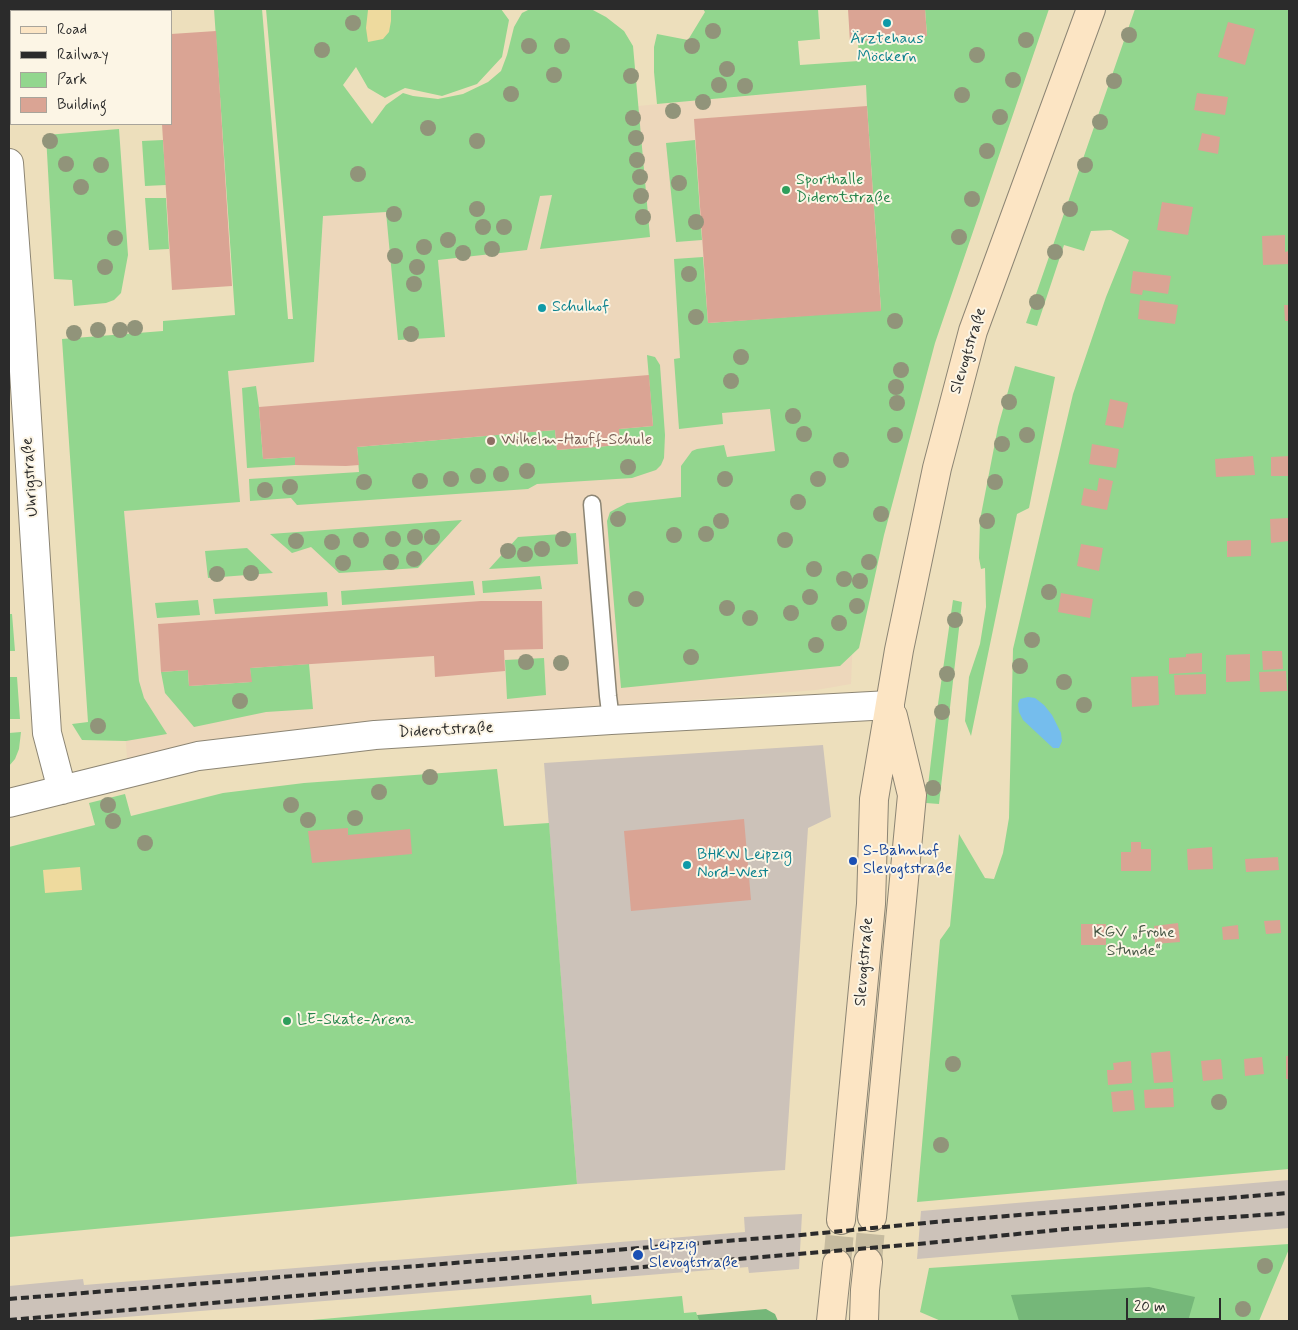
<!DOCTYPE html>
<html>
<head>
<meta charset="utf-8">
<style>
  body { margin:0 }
  #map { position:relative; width:1298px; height:1330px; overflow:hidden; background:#eddfbc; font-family:Mynerve,sans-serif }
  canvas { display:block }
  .frame { position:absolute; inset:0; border:10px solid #2b2b2b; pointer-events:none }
  .legend { position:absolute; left:10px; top:10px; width:162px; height:115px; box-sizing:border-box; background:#fcf5e5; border:1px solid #a8a49b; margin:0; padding:6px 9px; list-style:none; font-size:15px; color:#2b2b2b }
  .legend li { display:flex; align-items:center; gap:10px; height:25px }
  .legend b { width:25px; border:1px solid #a8a49b }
  .scale { position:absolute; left:1126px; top:1298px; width:95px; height:22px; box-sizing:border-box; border:2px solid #2b2b2b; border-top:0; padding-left:6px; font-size:15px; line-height:18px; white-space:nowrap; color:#2b2b2b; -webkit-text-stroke:4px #fcf5e5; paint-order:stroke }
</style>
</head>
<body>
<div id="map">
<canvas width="1298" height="1330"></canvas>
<div class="frame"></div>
<ul class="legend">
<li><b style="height:6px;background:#fce5c4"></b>Road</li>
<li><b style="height:6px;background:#2b2b2b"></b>Railway</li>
<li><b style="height:14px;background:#92d68e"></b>Park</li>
<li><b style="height:14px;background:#daa494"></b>Building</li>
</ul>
<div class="scale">20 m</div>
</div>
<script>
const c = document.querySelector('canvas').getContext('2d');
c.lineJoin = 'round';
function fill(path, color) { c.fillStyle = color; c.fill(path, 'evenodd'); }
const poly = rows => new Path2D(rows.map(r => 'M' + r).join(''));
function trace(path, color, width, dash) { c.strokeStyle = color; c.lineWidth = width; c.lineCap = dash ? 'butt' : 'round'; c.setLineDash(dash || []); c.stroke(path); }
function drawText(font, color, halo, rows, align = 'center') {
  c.font = font + ' Mynerve,sans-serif'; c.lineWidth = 4; c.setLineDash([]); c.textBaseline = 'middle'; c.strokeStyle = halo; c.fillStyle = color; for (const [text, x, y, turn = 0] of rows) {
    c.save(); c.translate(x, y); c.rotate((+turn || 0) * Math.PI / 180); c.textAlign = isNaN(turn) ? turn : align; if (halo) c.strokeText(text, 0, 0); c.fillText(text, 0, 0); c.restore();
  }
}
const built = poly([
  [866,85,867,106,881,311,855,587,851,684,816,690,278,733,127,758,101,382,314,362,326,169,638,106]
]);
const industrial = poly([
  [823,745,831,817,808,828,785,1170,577,1184,544,763],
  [1289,1180,1289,1228,917,1259,921,1211],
  [802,1214,799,1269,749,1273,748,1267,88,1320,88,1321,9,1321,9,1286,83,1279,84,1285,745,1232,744,1217]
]);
const green = poly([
  [214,9,262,9,288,319,293,319,266,9,501,9,509,20,502,57,477,84,442,96,405,88,385,98,368,88,356,67,343,85,372,124,386,105,403,93,413,96,438,99,463,94,488,82,501,71,507,55,514,27,522,13,530,9,591,9,606,17,624,31,633,46,650,237,540,249,552,195,540,196,527,250,438,260,445,337,398,340,386,212,323,216,314,362,228,371,240,502,124,511,139,681,144,698,167,734,126,741,82,740,72,724,88,722,62,339,163,331,163,321,235,315],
  [703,9,818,9,820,39,798,41,800,65,859,61,858,41,927,36,925,9,1049,9,935,343,884,535,859,648,840,666,621,688,607,521,610,512,627,503,681,497,681,466,692,451,697,449,724,445,727,457,775,451,770,409,722,413,723,424,679,429,674,359,680,358,674,259,703,257,708,323,881,310,867,106,866,85,657,104,654,72,654,47,657,34,688,40,705,12],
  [1135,9,1289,9,1289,1169,917,1202,940,940,950,926,959,834,985,878,994,879,1003,853,1009,818,1013,649,1073,394,1106,297,1129,240,1111,230,1091,231,1084,251,1064,245,1037,326,1026,323],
  [119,129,128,255,121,293,114,300,106,303,74,306,72,280,54,279,46,135],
  [163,140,166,185,145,186,142,141],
  [695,140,702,240,676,242,666,143],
  [145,198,166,198,169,249,149,250],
  [647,355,655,357,660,365,665,435,664,458,661,465,656,470,632,478,537,484,528,489,297,505,291,498,250,501,249,479,359,472,357,447,555,430,557,450,620,445,619,429,653,426],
  [1015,366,1055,377,1029,508,1017,514,971,736,965,721,969,677,980,644,986,607,985,568,981,569,979,558,980,520,998,427],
  [256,386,259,407,263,459,295,457,295,465,247,468,242,388],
  [462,520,418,568,339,573,311,547,292,553,270,534],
  [576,533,578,564,489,569,518,537],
  [247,548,273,573,208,578,205,551],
  [540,576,542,589,483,593,482,581],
  [473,581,475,595,342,605,341,591],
  [327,592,328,606,215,614,213,599],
  [198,600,200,615,157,618,155,603],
  [953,600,962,602,939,804,926,803,936,718],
  [9,614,12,614,15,651,9,651],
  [544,658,546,695,507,699,505,660],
  [309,664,313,709,266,712,194,727,165,693,161,672,188,670,189,686,251,682,250,668],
  [9,677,17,677,20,719,9,719],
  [21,732,19,749,15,759,9,766,9,733],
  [497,769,504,826,549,823,577,1184,9,1237,9,847,95,825,89,803,125,794,131,816,223,793,304,783],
  [1289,1244,1289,1249,1259,1321,941,1321,920,1312,929,1268],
  [591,1295,592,1304,682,1296,684,1313,696,1312,699,1321,301,1321]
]);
const forest = poly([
  [1149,1287,1195,1297,1188,1321,1019,1321,1011,1295],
  [766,1309,775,1314,778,1321,699,1321,697,1315]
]);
const sand = poly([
  [369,9,391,9,391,21,389,32,383,39,368,42,366,28,368,10],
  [80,867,82,890,45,893,43,870]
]);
const water = poly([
  [1028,697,1035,698,1044,705,1052,715,1061,733,1062,741,1059,748,1053,748,1023,720,1019,712,1018,704,1020,699]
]);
const building = poly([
  [9,9,127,9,127,11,11,11,11,45,9,46],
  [848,9,925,9,927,36,850,42],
  [1228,22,1255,29,1245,65,1218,57],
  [216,31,232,286,172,290,162,124,171,124,171,34],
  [1197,93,1228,97,1225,115,1194,110],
  [867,106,881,311,708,323,694,119],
  [1202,133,1220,137,1218,154,1198,150],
  [1162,202,1193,207,1188,235,1157,230],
  [1285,235,1285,252,1289,251,1289,264,1263,265,1262,236],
  [1133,271,1171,276,1168,294,1143,290,1142,295,1130,293],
  [1140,300,1178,305,1175,324,1138,319],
  [1284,305,1289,305,1289,321,1285,321],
  [649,375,653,426,619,429,620,445,557,450,555,430,357,447,359,465,346,466,295,465,295,457,263,459,259,407],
  [1110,399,1128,403,1123,428,1105,425],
  [1092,444,1119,449,1116,468,1089,464],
  [1253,456,1255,475,1216,477,1215,459],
  [1289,456,1289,476,1271,476,1271,457],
  [1099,478,1113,481,1107,510,1081,505,1084,488,1097,491],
  [1288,518,1289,541,1271,543,1270,519],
  [1251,540,1251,556,1227,557,1227,541],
  [1081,544,1103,548,1099,571,1077,566],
  [1061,593,1093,599,1090,618,1058,612],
  [481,601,542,601,543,649,504,650,505,671,435,677,434,656,250,668,252,682,189,686,188,670,161,672,158,624],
  [1262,651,1282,651,1283,669,1263,670],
  [1202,653,1202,672,1169,674,1169,658,1186,657,1186,654],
  [1250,654,1250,681,1226,682,1226,655],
  [1286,671,1287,691,1260,692,1259,672],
  [1206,674,1206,694,1175,695,1174,675],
  [1158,676,1159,705,1132,707,1131,677],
  [744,819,751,900,631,911,624,831],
  [348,828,348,835,410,829,412,854,312,863,308,831],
  [1131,842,1141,842,1141,849,1151,849,1151,871,1121,871,1121,852,1131,852],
  [1212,847,1213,869,1188,870,1187,849],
  [1278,857,1279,870,1246,872,1245,859],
  [1280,920,1281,933,1266,934,1264,921],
  [1178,923,1180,942,1155,944,1154,926],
  [1081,924,1106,924,1106,945,1081,945],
  [1238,925,1239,939,1223,940,1222,927],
  [1170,1051,1173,1082,1154,1083,1151,1053],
  [1286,1056,1289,1056,1289,1079,1286,1079],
  [1262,1057,1264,1074,1245,1076,1244,1059],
  [1221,1059,1223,1079,1203,1081,1201,1061],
  [1131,1061,1132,1083,1108,1085,1107,1070,1114,1070,1113,1063],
  [1173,1088,1174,1107,1145,1108,1144,1090],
  [1133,1090,1135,1110,1113,1112,1111,1092]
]);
const secondaryTunnel = poly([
  [868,1262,872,1217],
  [837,1264,841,1220]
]);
const lane = poly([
  [592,504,608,696,611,720]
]);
const street = poly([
  [9,163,21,324,47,733,62,790],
  [9,803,198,756,375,735,611,720,890,705]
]);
const secondary = poly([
  [872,1217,912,795,893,716],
  [841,1220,871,904,874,799,899,650,937,468,973,331,1091,9],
  [831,1321,837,1264],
  [864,1321,865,1290,868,1262]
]);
const rail = poly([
  [9,1299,801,1235,946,1221,1289,1193],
  [9,1320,918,1244,1067,1229,1289,1213]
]);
const trees = [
  [353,23],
  [713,31],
  [1129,35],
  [1026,40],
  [529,46],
  [562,46],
  [692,46],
  [322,50],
  [977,55],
  [727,69],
  [554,75],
  [631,76],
  [1013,80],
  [1114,81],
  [719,85],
  [745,86],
  [511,94],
  [962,95],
  [703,102],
  [673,111],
  [1000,117],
  [633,118],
  [1100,122],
  [428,128],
  [636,138],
  [50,141],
  [477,141],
  [987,151],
  [637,160],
  [66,164],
  [101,165],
  [1085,165],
  [358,174],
  [640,177],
  [679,183],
  [81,187],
  [641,196],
  [972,199],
  [477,209],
  [1070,209],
  [394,214],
  [643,217],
  [696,222],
  [483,227],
  [504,227],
  [959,237],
  [115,238],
  [448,240],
  [424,247],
  [492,249],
  [1055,252],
  [463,253],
  [395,256],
  [105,267],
  [417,267],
  [689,274],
  [414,284],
  [1037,302],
  [696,317],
  [895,321],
  [135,328],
  [98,330],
  [120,330],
  [74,333],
  [411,334],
  [741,357],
  [901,370],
  [731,381],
  [896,387],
  [1009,402],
  [897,403],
  [793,416],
  [804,434],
  [895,435],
  [1027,435],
  [1002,444],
  [841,460],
  [628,467],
  [527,471],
  [501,474],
  [478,476],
  [451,479],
  [725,479],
  [818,479],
  [420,481],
  [364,482],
  [995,482],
  [290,487],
  [265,490],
  [798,502],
  [881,514],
  [618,519],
  [721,521],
  [987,521],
  [706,534],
  [674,535],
  [415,537],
  [432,537],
  [393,539],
  [563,539],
  [361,540],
  [785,540],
  [296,541],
  [332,542],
  [542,549],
  [508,551],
  [525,554],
  [414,559],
  [391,562],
  [869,562],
  [343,563],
  [814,569],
  [251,573],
  [217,574],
  [844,579],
  [860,581],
  [1049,592],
  [810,597],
  [636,599],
  [857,606],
  [727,608],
  [791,613],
  [750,618],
  [955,620],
  [839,623],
  [1032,640],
  [816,645],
  [691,657],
  [526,662],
  [561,663],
  [1020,666],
  [947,674],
  [1064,682],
  [240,701],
  [1084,705],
  [942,712],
  [98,726],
  [430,777],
  [933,788],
  [379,792],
  [108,805],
  [291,805],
  [355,818],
  [308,820],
  [113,821],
  [145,843],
  [953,1064],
  [1219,1102],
  [941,1145],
  [1265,1266],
  [1243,1309]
];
const markers = [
  [887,23,5,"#0f9aa8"],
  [786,190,5,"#2e9e5b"],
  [542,308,5,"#0f9aa8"],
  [491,441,5,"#8d6e63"],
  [853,861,5,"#1a4fb4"],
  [687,865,5,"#0f9aa8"],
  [287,1021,5,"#2e9e5b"],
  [638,1255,6,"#1a4fb4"]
];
const cultureNames = [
  ["Ärztehaus",887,40,"center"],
  ["Möckern",887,58,"center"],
  ["Schulhof",552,308],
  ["BHKW Leipzig",697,856],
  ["Nord-West",697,874]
];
const leisureNames = [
  ["Sporthalle",796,181],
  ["Diderotstraße",796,199],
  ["LE-Skate-Arena",297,1021]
];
const streetNames = [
  ["Slevogtstraße",969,351,-73],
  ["Uhrigstraße",31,477,-94],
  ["Diderotstraße",446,731,-3],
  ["Slevogtstraße",865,962,-85]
];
const educationNames = [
  ["Wilhelm-Hauff-Schule",501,441]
];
const transitNames = [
  ["S-Bahnhof",863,852],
  ["Slevogtstraße",863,870],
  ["Leipzig",649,1246],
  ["Slevogtstraße",649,1264]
];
const parkNames = [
  ["KGV „Frohe",1134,934],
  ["Stunde“",1134,952]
];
fill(built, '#edd7bb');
fill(industrial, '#ccc2b9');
fill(green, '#92d68e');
fill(forest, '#75b779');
fill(sand, '#eeda9e');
fill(water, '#75bded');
fill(building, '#daa494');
trace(secondaryTunnel, '#c6bb9f', 28, [28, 14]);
trace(lane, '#8c8574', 19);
trace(street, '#8c8574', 30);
trace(secondary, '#8c8574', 30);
trace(lane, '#fff', 16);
trace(street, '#fff', 28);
trace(secondary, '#fce5c4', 28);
trace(rail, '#2b2b2b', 4, [8, 4]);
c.fillStyle = '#91947a';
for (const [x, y] of trees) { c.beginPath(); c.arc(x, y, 8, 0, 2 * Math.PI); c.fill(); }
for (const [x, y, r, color] of markers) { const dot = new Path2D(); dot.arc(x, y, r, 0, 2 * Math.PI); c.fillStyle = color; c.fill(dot); trace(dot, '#fcf5e5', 2); }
drawText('16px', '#0d838f', '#fcf5e5', cultureNames, 'left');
drawText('16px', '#27864d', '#fcf5e5', leisureNames, 'left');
drawText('16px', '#2b2b2b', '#fcf5e5', streetNames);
drawText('16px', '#785e54', '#fcf5e5', educationNames, 'left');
drawText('16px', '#164399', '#fcf5e5', transitNames, 'left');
drawText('16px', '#455644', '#fcf5e5', parkNames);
</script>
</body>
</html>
